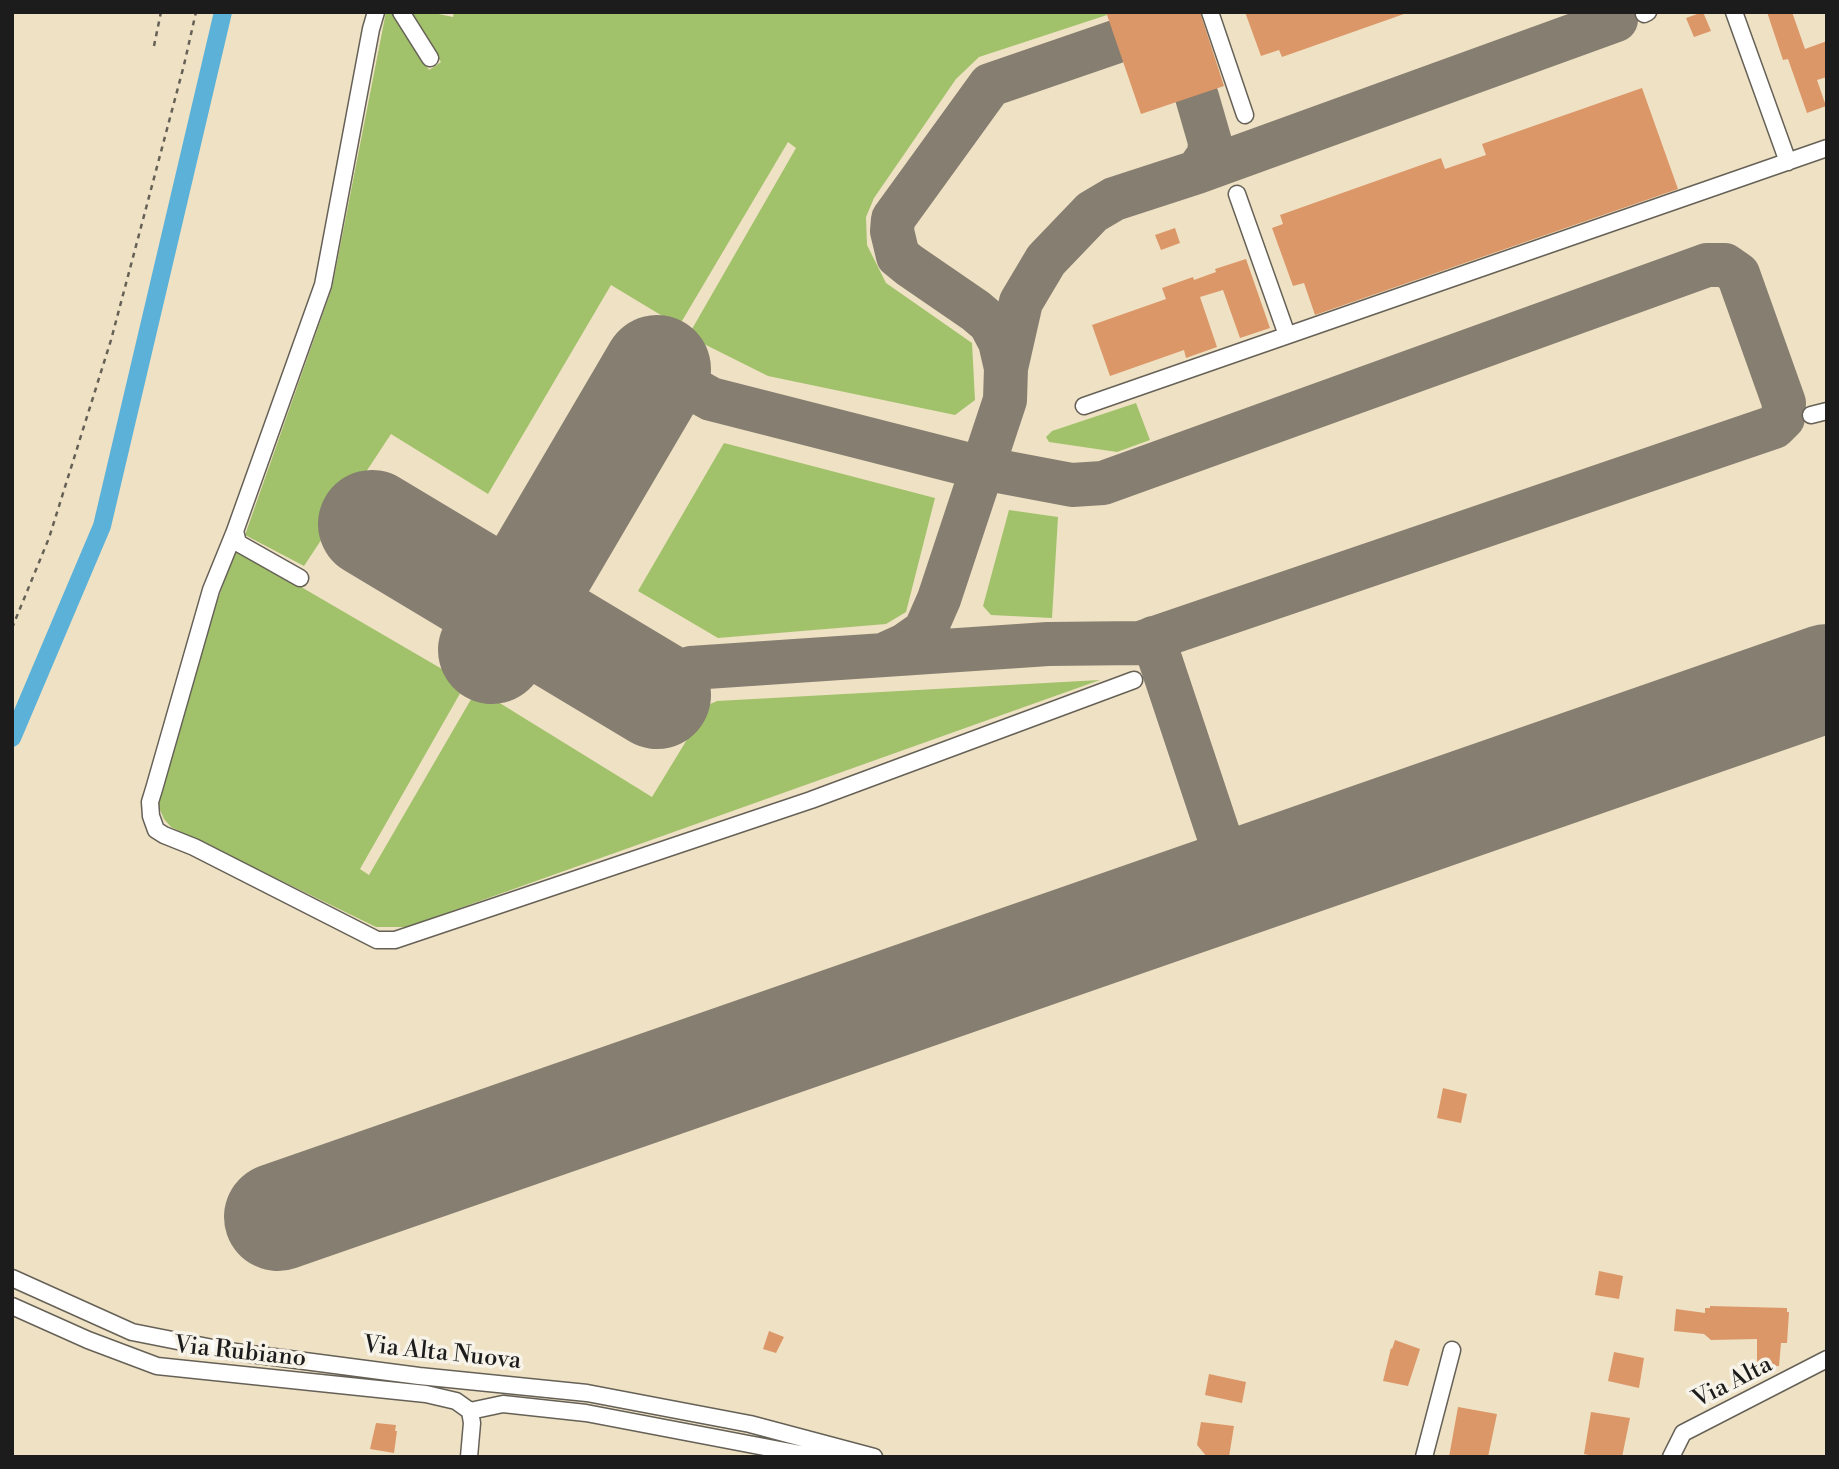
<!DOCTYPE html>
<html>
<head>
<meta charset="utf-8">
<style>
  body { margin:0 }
  #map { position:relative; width:1839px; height:1469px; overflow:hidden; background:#efe1c4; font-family:"Libre Bodoni",serif }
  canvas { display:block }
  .frame { position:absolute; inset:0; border:14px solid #1c1c1c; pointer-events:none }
</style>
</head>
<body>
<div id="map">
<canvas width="1839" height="1469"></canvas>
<div class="frame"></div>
</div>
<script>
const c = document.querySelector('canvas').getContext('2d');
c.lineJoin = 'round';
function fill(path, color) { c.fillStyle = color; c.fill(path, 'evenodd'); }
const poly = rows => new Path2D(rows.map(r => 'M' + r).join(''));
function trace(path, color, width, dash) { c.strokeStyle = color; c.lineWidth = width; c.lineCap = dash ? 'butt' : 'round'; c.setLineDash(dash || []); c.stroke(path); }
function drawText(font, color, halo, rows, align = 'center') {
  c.font = font + ' "Libre Bodoni",serif'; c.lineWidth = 7; c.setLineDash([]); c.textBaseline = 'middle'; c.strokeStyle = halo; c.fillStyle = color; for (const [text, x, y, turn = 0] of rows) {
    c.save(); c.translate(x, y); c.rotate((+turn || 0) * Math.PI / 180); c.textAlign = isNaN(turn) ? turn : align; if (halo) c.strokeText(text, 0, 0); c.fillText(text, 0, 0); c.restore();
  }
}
const green = poly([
  [386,12,392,12,429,70,441,62,409,12,429,12,453,17,454,12,1106,12,1107,15,979,57,956,79,874,198,866,217,867,245,886,283,972,343,975,400,955,415,768,376,688,336,796,148,788,142,679,326,611,285,488,494,391,434,304,566,245,535,332,288],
  [1136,403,1150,440,1117,452,1049,442,1046,437,1052,431],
  [724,443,935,498,906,612,886,624,718,638,638,591],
  [1009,510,1058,517,1052,618,991,615,983,606],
  [236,549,466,683,360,869,369,875,477,689,652,797,708,705,717,701,1100,680,407,927,376,927,171,827,164,819,158,805,159,788,190,677]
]);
const canal = poly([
  [12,738,102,526,223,12]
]);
const taxiway = poly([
  [1197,172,1209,155,1210,142,1197,97],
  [1006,368,1000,342,990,323,976,311,909,265,898,256,892,231,893,219,990,85,1115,42],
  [657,369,711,399,982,468,1072,485,1103,483,1707,265,1725,265,1738,274,1784,403,1783,418,1774,427,1140,643,1048,644,691,668,657,695],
  [1153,638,1235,884],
  [883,655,905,645,925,631,939,599,1005,400,1006,368,1021,302,1046,260,1092,212,1114,199,1197,172,1616,20]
]);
const runway = poly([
  [372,524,657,695],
  [492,650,657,369],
  [278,1217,1827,678]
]);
const building = poly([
  [1106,12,1200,12,1224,86,1141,114],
  [1245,12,1404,12,1404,14,1282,57,1279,50,1261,56],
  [1703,12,1711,31,1694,37,1686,18],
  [1767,12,1792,12,1805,49,1827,41,1827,77,1817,80,1826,106,1807,113,1788,59,1783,60],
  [1642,88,1678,189,1315,315,1304,283,1293,286,1272,228,1283,224,1280,215,1441,158,1445,169,1486,155,1482,144],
  [1175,228,1180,243,1161,250,1155,235],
  [1246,259,1270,328,1240,338,1223,290,1200,297,1217,347,1186,358,1184,350,1110,376,1092,325,1166,299,1162,288,1193,277,1194,280,1216,272,1215,269],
  [1443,1088,1467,1094,1461,1123,1437,1118],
  [1599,1271,1623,1276,1619,1299,1595,1295],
  [1710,1306,1787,1308,1787,1312,1789,1312,1787,1343,1781,1343,1779,1366,1757,1367,1757,1339,1711,1340,1704,1334,1674,1331,1676,1309,1705,1313,1705,1308,1710,1308],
  [769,1331,784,1337,776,1353,763,1349],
  [1395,1340,1420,1349,1408,1386,1383,1381,1391,1348,1392,1349],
  [1614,1352,1644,1358,1639,1388,1608,1381],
  [1209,1374,1246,1382,1242,1403,1205,1395],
  [1458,1407,1497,1414,1488,1457,1449,1457],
  [1591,1412,1630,1418,1622,1457,1598,1457,1584,1454],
  [1201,1422,1234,1426,1229,1457,1207,1457,1197,1445],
  [376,1423,396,1425,395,1431,397,1431,394,1453,370,1449]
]);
const path = poly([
  [154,46,161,12],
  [12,628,49,538,111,340,184,65,196,12]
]);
const minor = poly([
  [401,12,430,58],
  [1210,12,1245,115],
  [1734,12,1788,162],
  [1644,14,1648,12],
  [1237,194,1287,335],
  [1084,406,1827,148],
  [1811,415,1827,411],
  [235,531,211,590,154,789,150,802,151,816,156,830,164,835,194,847,377,940,395,940,811,800,1134,680],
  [300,578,238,543,235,531,323,285,371,29,376,12],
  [12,1278,132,1332,228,1351,419,1376,587,1393,750,1424,874,1457],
  [12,1306,88,1340,157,1366,426,1394,456,1401,470,1411,472,1423,469,1457],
  [470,1411,503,1404,586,1413,801,1454,844,1455],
  [1424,1457,1452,1350],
  [1671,1457,1683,1433,1827,1359]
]);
const streetNames = [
  ["Via Rubiano",240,1353,6],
  ["Via Alta Nuova",442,1354,6],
  ["Via Alta",1733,1383,-27]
];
fill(green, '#a1c26b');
trace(canal, '#5bb1d8', 18);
trace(taxiway, '#867e70', 44);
trace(runway, '#867e70', 108);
fill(building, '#db9768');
trace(minor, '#666157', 19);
trace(path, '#666157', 2.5, [5, 5]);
trace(minor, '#fff', 16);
drawText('24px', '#1c1c1c', '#f7f3e8', streetNames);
</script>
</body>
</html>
